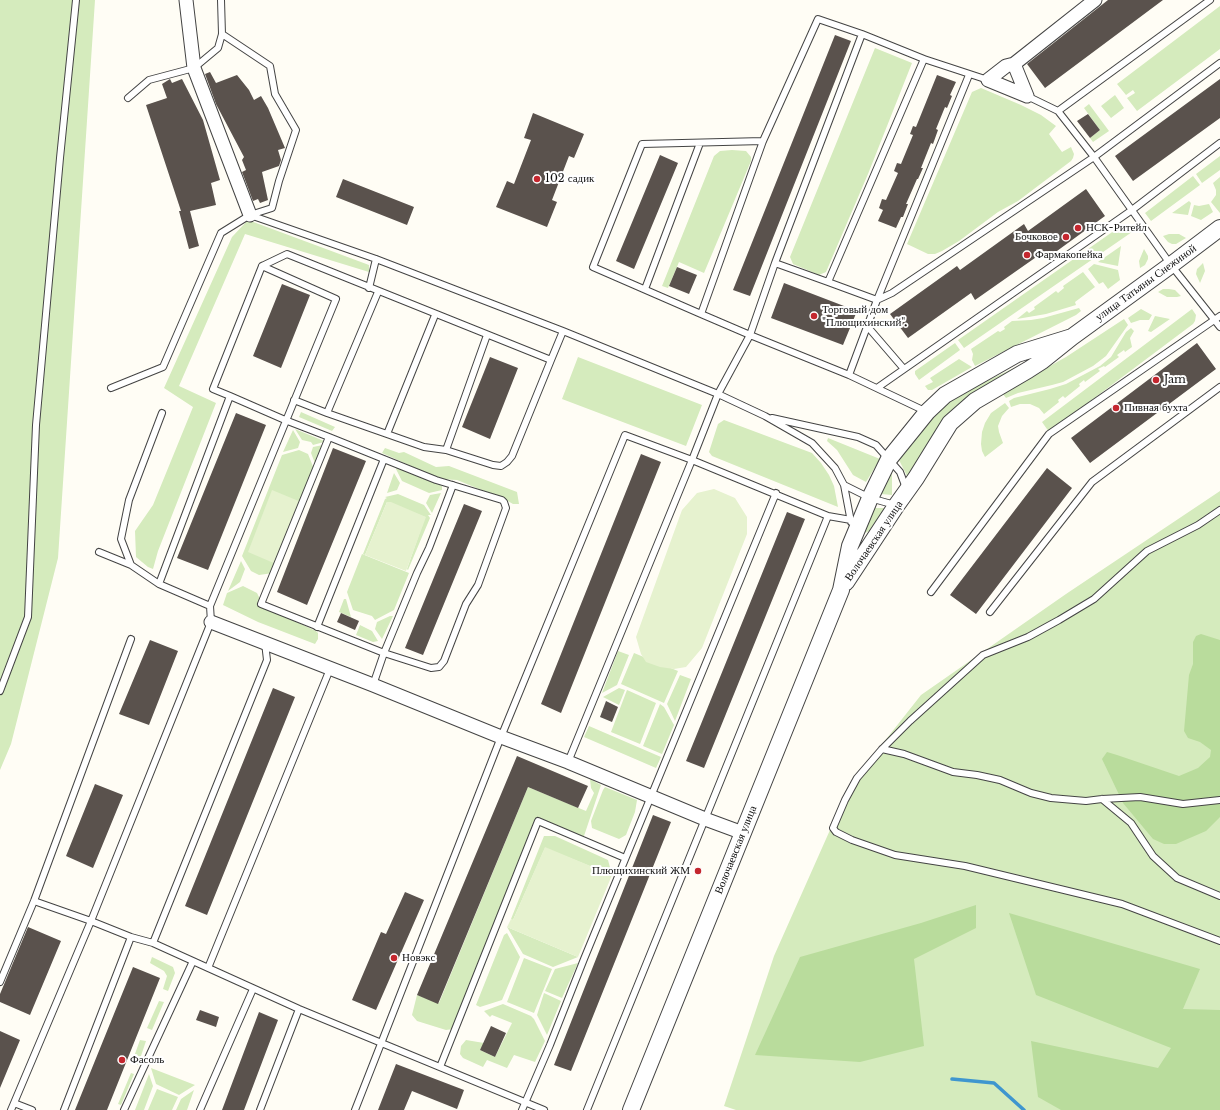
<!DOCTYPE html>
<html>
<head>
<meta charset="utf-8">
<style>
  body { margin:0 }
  canvas { display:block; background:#fffdf5 }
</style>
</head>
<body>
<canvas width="1220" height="1110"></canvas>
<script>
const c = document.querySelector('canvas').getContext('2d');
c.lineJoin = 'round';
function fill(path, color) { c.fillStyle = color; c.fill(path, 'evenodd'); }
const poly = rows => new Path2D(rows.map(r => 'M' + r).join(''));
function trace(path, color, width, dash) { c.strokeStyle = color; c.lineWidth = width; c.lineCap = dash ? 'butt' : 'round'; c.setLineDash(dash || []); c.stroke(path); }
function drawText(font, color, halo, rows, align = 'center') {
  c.font = font + ' "Libre Baskerville",serif'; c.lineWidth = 4; c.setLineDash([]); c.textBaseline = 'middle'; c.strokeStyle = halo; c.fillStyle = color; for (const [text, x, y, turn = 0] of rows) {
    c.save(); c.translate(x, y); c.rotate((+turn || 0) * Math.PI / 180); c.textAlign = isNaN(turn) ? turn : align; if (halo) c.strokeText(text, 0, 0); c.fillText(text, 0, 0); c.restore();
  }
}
const green = poly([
  [0,0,95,0,58,558,11,744,0,770],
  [1220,6,1220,49,1137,111,1127,98,1135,93,1133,90,1126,95,1117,84],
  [875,48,912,63,868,174,826,272,819,275,793,264,790,257],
  [981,88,1021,105,1041,115,1056,126,1049,134,1062,152,1071,147,1074,154,1073,158,1071,161,1018,201,998,212,959,241,942,251,935,254,928,254,907,244,972,92],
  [1115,95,1124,108,1111,118,1101,106],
  [1089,104,1109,131,1093,142,1090,138,1100,130,1084,108],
  [732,150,746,151,751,157,751,161,704,273,679,262,668,288,662,286,714,156,720,151],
  [1220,156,1220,170,1202,183,1196,174],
  [1193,176,1200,185,1151,221,1145,213],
  [1220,177,1220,213,1211,202,1216,195,1216,190,1213,183],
  [1189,201,1191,203,1188,215,1172,213],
  [1209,204,1213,212,1201,220,1191,216,1194,205,1199,206],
  [248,220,369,265,369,272,245,234,179,386,216,403,158,551,153,569,148,567,136,557,135,531,153,505,193,407,164,388,232,237],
  [1123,227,1130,228,1132,232,964,348,958,340,1118,228],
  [1169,234,1179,234,1186,238,1176,244,1172,244,1168,242,1163,236],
  [1121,246,1118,266,1098,262],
  [1144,249,1148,256,1148,259,1145,265,1140,268,1139,261],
  [1203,263,1205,271,1200,283,1196,274,1197,269],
  [1094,264,1118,270,1120,280,1108,289,1103,282,1099,284,1088,269],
  [1083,272,1095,287,1075,302,1076,305,1046,314,1017,319,1027,311,1029,313,1035,309,1034,307,1056,291,1058,293,1064,288,1063,286],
  [1163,289,1169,289,1175,290,1181,296,1177,297,1167,297,1158,292],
  [1079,308,1081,311,1076,315,975,366,972,360,973,354,971,349,998,331,1000,332,1005,329,1004,327,1012,321,1031,320,1043,318],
  [1141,309,1152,315,1149,320,1140,320,1131,323,1128,318],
  [1192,309,1196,315,1195,321,1193,324,1049,432,1042,422],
  [1155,316,1170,319,1151,332,1148,331],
  [1124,319,1128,325,1106,356,1093,366,1063,382,1052,385,1018,393,1006,398,1002,393,1066,357],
  [1131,328,1134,331,1130,338,1132,347,1125,352,1124,350,1117,355,1119,357,1105,367,1104,366,1098,369,1100,371,1085,382,1084,380,1079,384,1080,386,1065,398,1063,396,1058,400,1059,402,1044,414,1039,408,1030,404,1020,404,1011,407,1009,401,1014,398,1050,389,1066,384,1100,366,1111,357,1126,332],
  [955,343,960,350,919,380,915,374,915,371],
  [578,357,702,405,686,446,562,399],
  [959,359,972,367,932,390,928,390,925,386,933,382,930,378],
  [1031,360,966,398,945,416,909,480,899,460,937,412,959,394],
  [1005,403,1009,408,1002,416,998,426,999,432,1003,443,985,457,982,451,981,444,982,432,985,423,991,413],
  [301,412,335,427,332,431,299,417],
  [724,420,812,453,821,463,829,475,834,486,838,507,712,456,709,452,718,424],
  [295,429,324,441,324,442,313,445,311,442,302,440],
  [293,430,300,442,298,448,283,452],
  [828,438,880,459,866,482,853,475,837,450,827,441],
  [323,445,316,466,311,453,313,447],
  [385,448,399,453,404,452,436,467,449,466,517,492,519,504,513,504,506,500,457,480,440,479,382,453],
  [299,450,308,454,314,469,301,502,249,551,277,564,273,573,259,575,251,571,242,556,282,455],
  [397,467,442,486,442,490,429,493,402,481,396,469],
  [394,473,400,483,397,490,387,493],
  [892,473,892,495,881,494],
  [1220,491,1220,1110,736,1110,724,1106,774,956,850,785,921,695,1066,594],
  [441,493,432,513,426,503,430,495],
  [398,494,424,505,431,515,428,515,430,518,408,570,407,569,425,517,387,502,365,555,363,554,385,499,387,498,385,497],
  [874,508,885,508,869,531,865,533,865,527],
  [362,554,409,573,394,610,375,620,372,616,353,610,347,592],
  [241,561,245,569,240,582,228,591],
  [243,586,257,593,264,607,316,631,318,633,318,639,315,644,258,622,223,605,227,593],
  [344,599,346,599,351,617,339,612],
  [390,616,393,616,382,639,375,629,377,622],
  [360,625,372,631,378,641,373,642,356,635],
  [618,651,629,655,617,685,602,693],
  [634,653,678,671,664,703,621,684],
  [680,675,691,679,675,721,667,704],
  [619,688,625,690,619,705,603,697],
  [627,690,656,703,640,744,611,732],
  [660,704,664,707,674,725,662,754,643,746],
  [589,726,661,757,656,768,584,737],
  [590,779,601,785,583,839,539,821,453,1029,446,1030,417,1021,412,1015,417,995,439,1003,528,787,586,811,594,793,591,788],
  [605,787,637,800,635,812,626,835,619,839,592,828,591,821,603,790],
  [544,836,555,836,608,860,612,875,545,848,513,920,511,919],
  [507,927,578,957,553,967,523,954],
  [507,933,520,957,502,1000,480,1007,476,1005,504,935],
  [152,957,173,967,175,973,168,991,163,989,167,976,164,971,150,963],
  [524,958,552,969,534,1013,507,1002],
  [578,963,562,998,545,991,555,969],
  [544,993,561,1001,547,1035,537,1015],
  [159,1001,164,1002,152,1030,147,1028],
  [503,1004,531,1016,534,1019,545,1041,535,1062,514,1055,507,1068,487,1060,483,1067,463,1058,460,1054,461,1046,466,1040,484,1043,480,1050,495,1057,512,1023,492,1015,490,1017,484,1011],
  [140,1040,146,1041,138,1065,132,1062],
  [151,1068,195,1085,179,1095,156,1084],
  [131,1073,134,1074,121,1105,118,1104],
  [149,1074,153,1086,144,1110,135,1110],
  [157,1089,178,1097,172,1110,148,1110],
  [194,1090,187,1110,176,1110,181,1099]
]);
const forest = poly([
  [1201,634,1220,640,1220,817,1206,831,1176,844,1164,844,1153,839,1123,803,1102,759,1107,752,1117,755,1179,776,1198,768,1210,757,1211,750,1200,742,1188,738,1184,731,1189,675,1193,664,1193,642,1196,636],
  [976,905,976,928,914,959,924,1046,860,1062,755,1055,800,957,921,923],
  [1009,913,1200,969,1183,1009,1220,1010,1220,1110,1061,1110,1038,1097,1031,1041,1158,1068,1171,1048,1036,995]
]);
const pitch = poly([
  [714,489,735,498,747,517,747,534,702,648,686,667,674,669,660,667,646,662,641,654,636,637,682,510,697,493],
  [272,490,301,502,276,564,248,552],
  [387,502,391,502,426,517,406,571,365,555],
  [545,847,612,875,578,957,507,927,511,919,513,920]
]);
const stream = poly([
  [952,1079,994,1083,1024,1110]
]);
const building = poly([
  [1108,0,1163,0,1045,88,1027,64],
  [835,35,851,41,750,296,733,290],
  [210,72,216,83,237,75,249,90,254,100,261,96,268,108,285,148,278,150,281,160,279,166,262,172,268,200,260,203,258,199,253,201,242,172,246,170,242,160,244,157,216,104,205,74],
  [937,75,956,82,950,95,952,96,947,108,945,107,936,129,938,130,933,144,931,143,921,168,923,168,918,179,917,179,906,204,908,204,903,217,901,217,896,228,878,221,883,210,879,208,882,199,886,200,898,173,894,171,897,163,901,164,913,135,910,134,913,126,916,127],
  [170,79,172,83,182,79,203,120,220,180,211,183,216,205,190,211,199,246,189,249,179,211,181,211,146,105,167,98,162,84],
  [1220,79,1220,118,1133,181,1115,156],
  [533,113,584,134,574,158,569,156,552,200,557,202,547,227,496,207,507,181,514,184,531,140,524,138],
  [1088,114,1100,130,1090,138,1077,121],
  [660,155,678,163,634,269,616,261],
  [343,179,414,207,407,225,336,197],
  [1086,189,1105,216,1046,259,1042,253,975,300,971,293,908,338,890,314,957,266,960,270,1024,224,1028,231],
  [677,267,697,275,689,294,669,286],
  [784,283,857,311,843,345,771,318],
  [282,284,310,295,281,368,253,356],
  [1197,343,1216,369,1090,463,1071,438],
  [490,357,518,368,490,439,462,427],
  [236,413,266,425,208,570,177,558],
  [333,448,366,461,307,605,277,592],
  [641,454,661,462,561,713,541,704],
  [1047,468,1072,488,976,614,950,595],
  [464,504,482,511,423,655,405,648],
  [787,512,805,519,704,768,686,761],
  [341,613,359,621,355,630,337,622],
  [150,640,178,651,149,725,119,714],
  [273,688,295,697,207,915,185,906],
  [606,701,618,707,612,722,600,717],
  [517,756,588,786,578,808,528,787,438,1004,417,995],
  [95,784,123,795,93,868,66,856],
  [653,815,671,822,571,1071,554,1065],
  [405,892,424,900,376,1010,352,1000,381,932,386,934],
  [28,927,61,941,30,1015,0,1002,0,994],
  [133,967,160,978,107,1110,75,1110],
  [200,1010,219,1017,216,1027,196,1020],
  [259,1012,278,1020,244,1110,222,1110],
  [491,1026,506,1033,495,1057,480,1050],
  [0,1031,20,1040,0,1088],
  [396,1064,464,1090,457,1109,412,1091,404,1110,378,1110]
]);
const service = poly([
  [862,34,775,263,750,335,701,314,763,141,818,19,862,34,924,59,988,80],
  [924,59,828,282,877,300,969,75],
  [1027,96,1058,111,1094,157,1171,265,1220,327],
  [128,98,149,80,194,68,218,48,222,34,221,0],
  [1058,111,1210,0],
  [250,215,376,259,563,331,718,394,765,416,812,443,835,468,844,485,870,498,895,505],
  [775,263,828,282],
  [262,266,287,254,551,360,563,331],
  [369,288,376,259],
  [645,289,700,143],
  [701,314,593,267,642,144,763,141],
  [867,326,904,369],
  [849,375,927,412],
  [111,388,163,367,221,233,250,215,272,208,279,181,296,130,275,94,270,66,222,34],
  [877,388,1132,210,1220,143],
  [294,400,327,413,424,447,446,450,493,465,501,466,507,462,512,456,551,360],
  [162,413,129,500,121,539,131,565,159,584,210,606],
  [327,413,378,292],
  [772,418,858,437,876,445,900,472,906,488],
  [387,434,435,315],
  [446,450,487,335],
  [844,485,851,522],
  [1220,510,1198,525,1147,551,1094,599,1059,620,1028,637,983,655,910,721,882,749,857,778,845,800,833,828,836,832,852,840,895,855,965,866,1122,904,1220,941],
  [99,552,131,565],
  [159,584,230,396,285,420,329,437,436,480,502,500,504,502,506,508,478,585,466,604,444,661,439,667,431,668,384,653,261,604,329,437],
  [931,592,1049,434,1220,316],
  [990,612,1092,482,1220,387],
  [317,627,384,459],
  [373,685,384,653,417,573,429,548,453,485],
  [0,691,28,617,36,425,60,158,76,0],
  [882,749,904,754,953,772,977,775,1000,780,1031,793,1051,798,1086,801,1102,799,1140,797,1183,804,1220,800],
  [568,762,692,460,828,516,851,520],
  [1102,799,1131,823,1153,856,1177,878,1220,896],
  [34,901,91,921,131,937,153,943,299,1009,544,1110],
  [153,943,267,660,265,643],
  [208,968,330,669],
  [0,982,34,901,131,639],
  [440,1067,538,821,625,858],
  [14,1103,91,921,211,622,210,606,336,299,262,266,213,389,230,396],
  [11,1110,14,1103,32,1110],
  [64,1110,131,937],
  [124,1110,193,961],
  [200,1110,253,989],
  [260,1110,299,1009],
  [355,1110,501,737,625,435,692,460,718,394,750,335,849,375,877,300,892,293,1094,157,1220,63],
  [522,1110,550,1045,584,959,776,493],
  [587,1110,828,516]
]);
const minor = poly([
  [186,0,194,68,250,215],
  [1014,64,1027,96],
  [988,80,1006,66,1014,64,1095,0],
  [988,80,1027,96],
  [211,622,373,685,501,737,568,762,705,819,743,833]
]);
const tertiary = poly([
  [846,582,896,506,916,478,950,423,975,401,1028,370,1042,361,1072,337,1171,265,1220,228],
  [631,1110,841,590,850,546,870,498,889,459,927,412,945,395,1017,354,1072,337]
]);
const markers = [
  [537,179,4,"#c4262e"],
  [1078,228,4,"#c4262e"],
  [1066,237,4,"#c4262e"],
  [1027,255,4,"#c4262e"],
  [814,316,4,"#c4262e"],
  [1156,380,4,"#c4262e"],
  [1116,408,4,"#c4262e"],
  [698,871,4,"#c4262e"],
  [394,958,4,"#c4262e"],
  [122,1060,4,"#c4262e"]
];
const poiNames = [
  ["102 садик",545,179],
  ["НСК-Ритейл",1086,228],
  ["Бочковое",1058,237,"right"],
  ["Фармакопейка",1035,255],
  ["Торговый дом",822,310],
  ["\"Плющихинский\".",822,323],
  ["Jam",1164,380],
  ["Пивная бухта",1124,408],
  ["Плющихинский ЖМ",690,871,"right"],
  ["Новэкс",402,958],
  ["Фасоль",130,1060]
];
const streetNames = [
  ["улица Татьяны Снежиной",1146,283,-36],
  ["Волочаевская улица",874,541,-56],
  ["Волочаевская улица",736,850,-68]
];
fill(green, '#d5ebbd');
fill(forest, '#b9dc9c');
fill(pitch, '#e6f2cf');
trace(stream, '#3f96cf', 3.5);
fill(building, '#5a524d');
trace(service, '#444', 8);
trace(minor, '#444', 15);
trace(tertiary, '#444', 18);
trace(service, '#fff', 6);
trace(minor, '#fff', 13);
trace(tertiary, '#fff', 16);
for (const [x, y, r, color] of markers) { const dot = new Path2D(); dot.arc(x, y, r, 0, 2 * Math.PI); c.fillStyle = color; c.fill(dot); trace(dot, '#fff', 1.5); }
drawText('11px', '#111', '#fff', poiNames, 'left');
drawText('11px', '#111', '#fff', streetNames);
</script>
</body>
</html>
